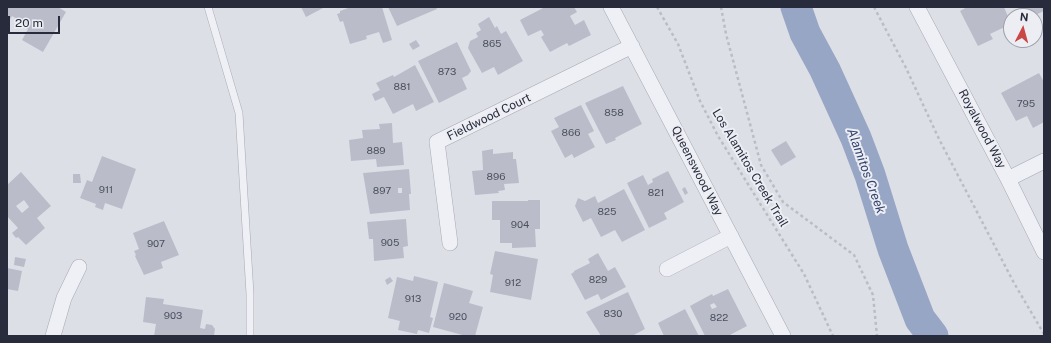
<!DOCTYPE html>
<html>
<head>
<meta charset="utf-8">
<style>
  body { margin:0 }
  #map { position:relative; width:1051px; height:343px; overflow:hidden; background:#dddfe6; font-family:"Public Sans",sans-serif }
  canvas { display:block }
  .frame { position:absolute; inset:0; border:8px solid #272b3c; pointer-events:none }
  .north { position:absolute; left:1003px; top:8px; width:40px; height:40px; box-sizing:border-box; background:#eceef4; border:1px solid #9da0aa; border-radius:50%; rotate:6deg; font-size:11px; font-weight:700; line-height:16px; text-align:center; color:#272b3c }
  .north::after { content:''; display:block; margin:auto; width:14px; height:18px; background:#c94744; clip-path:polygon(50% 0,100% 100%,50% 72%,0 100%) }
  .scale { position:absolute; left:8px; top:16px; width:52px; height:18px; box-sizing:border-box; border:2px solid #272b3c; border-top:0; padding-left:5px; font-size:12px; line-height:14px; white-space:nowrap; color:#272b3c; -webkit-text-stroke:3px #eceef4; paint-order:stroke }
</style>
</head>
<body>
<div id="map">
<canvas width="1051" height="343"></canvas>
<div class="frame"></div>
<div class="north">N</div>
<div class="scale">20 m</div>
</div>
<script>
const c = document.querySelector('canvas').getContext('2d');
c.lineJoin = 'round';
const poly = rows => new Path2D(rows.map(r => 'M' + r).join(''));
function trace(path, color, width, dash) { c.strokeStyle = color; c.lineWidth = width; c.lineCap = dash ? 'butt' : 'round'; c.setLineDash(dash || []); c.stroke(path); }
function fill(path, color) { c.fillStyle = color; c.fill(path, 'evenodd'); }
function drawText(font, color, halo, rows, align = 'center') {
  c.font = font + ' "Public Sans",sans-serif'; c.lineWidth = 4; c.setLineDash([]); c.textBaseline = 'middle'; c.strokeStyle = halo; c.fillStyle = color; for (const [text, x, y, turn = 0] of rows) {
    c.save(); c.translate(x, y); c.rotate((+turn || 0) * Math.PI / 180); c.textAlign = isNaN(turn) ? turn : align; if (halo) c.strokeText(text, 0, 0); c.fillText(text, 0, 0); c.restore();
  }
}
const river = poly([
  [796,7,805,33,825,70,856,138,870,175,893,249,920,319,933,336]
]);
const building = poly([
  [7,7,58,7,66,12,43,52,22,40,28,29,24,27,26,24,12,16,7,24],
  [301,7,325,7,306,17],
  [351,7,382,7,392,40,383,43,379,32,366,36,367,39,350,44,343,21,340,22,337,14,340,13,340,11],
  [388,7,436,7,437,9,397,26],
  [545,7,574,7,577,12,570,16,575,25,584,20,591,35,569,46,567,43,550,52,541,37,544,35,541,30,528,36,520,20],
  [967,7,1004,7,1011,24,990,34,993,39,978,46,960,11],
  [1020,7,1044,7,1044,11,1033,16,1025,16],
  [489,17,495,28,497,26,501,34,506,31,523,61,498,75,494,67,482,73,468,48,470,41,478,37,476,33,481,30,478,24],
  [416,40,420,46,413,50,409,44],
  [457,42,471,71,468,75,462,78,467,89,439,103,418,61],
  [415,65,434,102,416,111,413,104,393,114,384,97,375,101,372,94,380,90,376,83,393,75,394,77],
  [1039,73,1044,82,1044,122,1033,128,1027,116,1016,121,1001,93],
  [623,86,642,124,615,138,616,140,606,144,585,103],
  [581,105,594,131,588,134,595,147,574,158,572,154,565,158,551,131,559,127,554,118],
  [392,123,393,143,402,142,404,165,377,167,376,159,351,161,349,140,363,138,362,130,380,129,379,124],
  [786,141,796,157,781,166,771,150],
  [493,149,493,154,513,152,513,159,516,159,519,183,504,184,505,190,498,191,499,193,475,195,472,171,483,170,482,151],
  [102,156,136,169,122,209,105,203,103,210,95,207,96,204,80,198,87,180,92,182],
  [409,169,411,194,409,194,410,210,370,214,363,173],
  [398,188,402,188,402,193,398,193],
  [668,171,684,202,664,213,667,219,649,228,627,183,643,175,648,185,653,182,652,179],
  [21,172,51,206,37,218,45,228,26,245,18,237,16,238,12,233,18,228,7,216,7,185],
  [24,200,29,207,22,213,16,206],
  [73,174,80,174,81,183,73,183],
  [685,187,688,193,685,195,682,189],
  [624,189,645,230,622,242,615,230,601,237,591,218,583,222,575,206,578,198,585,201,595,196,598,203],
  [528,200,540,200,540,229,535,229,536,247,512,248,512,243,500,243,500,220,492,220,492,201,528,201],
  [406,219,408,246,403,247,404,258,374,261,373,239,369,239,367,222],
  [164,221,179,255,161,262,163,268,144,275,135,256,136,255,134,251,139,249,133,233],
  [495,251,538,259,531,300,490,292,493,275,490,274],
  [598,253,608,271,615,267,626,287,601,300,598,294,585,300,571,274,574,272,574,271,590,263,588,259],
  [15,257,26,259,24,267,14,265],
  [7,268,22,271,18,291,7,289],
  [414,276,438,282,430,317,433,318,429,333,418,330,417,334,398,330,400,321,388,318,397,277,413,281],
  [390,277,393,281,387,285,385,280],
  [444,283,473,291,469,303,483,307,475,336,466,336,433,327],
  [728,289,747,326,728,336,705,336,690,306,712,294,713,296],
  [714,303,717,307,712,309,710,305],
  [628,292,645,329,632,336,601,336,586,312],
  [146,297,164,299,163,304,203,310,200,328,205,329,206,324,212,325,215,329,214,335,154,336,156,324,143,322],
  [685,309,699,336,664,336,658,323]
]);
const path = poly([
  [657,7,678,44,700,101,718,136,804,274,833,336],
  [721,7,726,34,761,165,783,202,854,255,873,295,877,336],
  [874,7,906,68,939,139,1014,283,1044,334]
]);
const lane = poly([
  [208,7,239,113,250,294,250,336]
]);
const street = poly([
  [611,7,783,336],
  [917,7,1008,179,1044,252],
  [1008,179,1044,161],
  [450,243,437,142,632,46],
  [667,269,731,236],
  [53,336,64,298,79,267]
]);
const numberNames = [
  ["865",492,44],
  ["873",447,72],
  ["881",402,87],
  ["795",1026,104],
  ["858",614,113],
  ["866",571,133],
  ["889",376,151],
  ["896",496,177],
  ["911",106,190],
  ["897",382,191],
  ["821",656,193],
  ["825",607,212],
  ["904",520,225],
  ["905",390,243],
  ["907",156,244],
  ["829",598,280],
  ["912",513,283],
  ["913",413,299],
  ["830",613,314],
  ["903",173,316],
  ["920",458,317],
  ["822",719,318]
];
const streetNames = [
  ["Fieldwood Court",489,117,-26],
  ["Royalwood Way",982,129,62],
  ["Los Alamitos Creek Trail",750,168,59],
  ["Queenswood Way",697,171,63]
];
const waterNames = [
  ["Alamitos Creek",866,171,70]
];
trace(river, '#98a6c5', 31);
fill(building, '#babdc9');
trace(lane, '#a6a9b3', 8);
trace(street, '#a6a9b3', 16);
trace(path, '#bbbdc5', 2.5, [3, 3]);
trace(lane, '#eff0f5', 7);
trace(street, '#eff0f5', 15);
drawText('10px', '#4c505f', null, numberNames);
drawText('12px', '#272b3c', '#eceef4', streetNames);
drawText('italic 13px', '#33436e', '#eceef4', waterNames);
</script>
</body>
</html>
